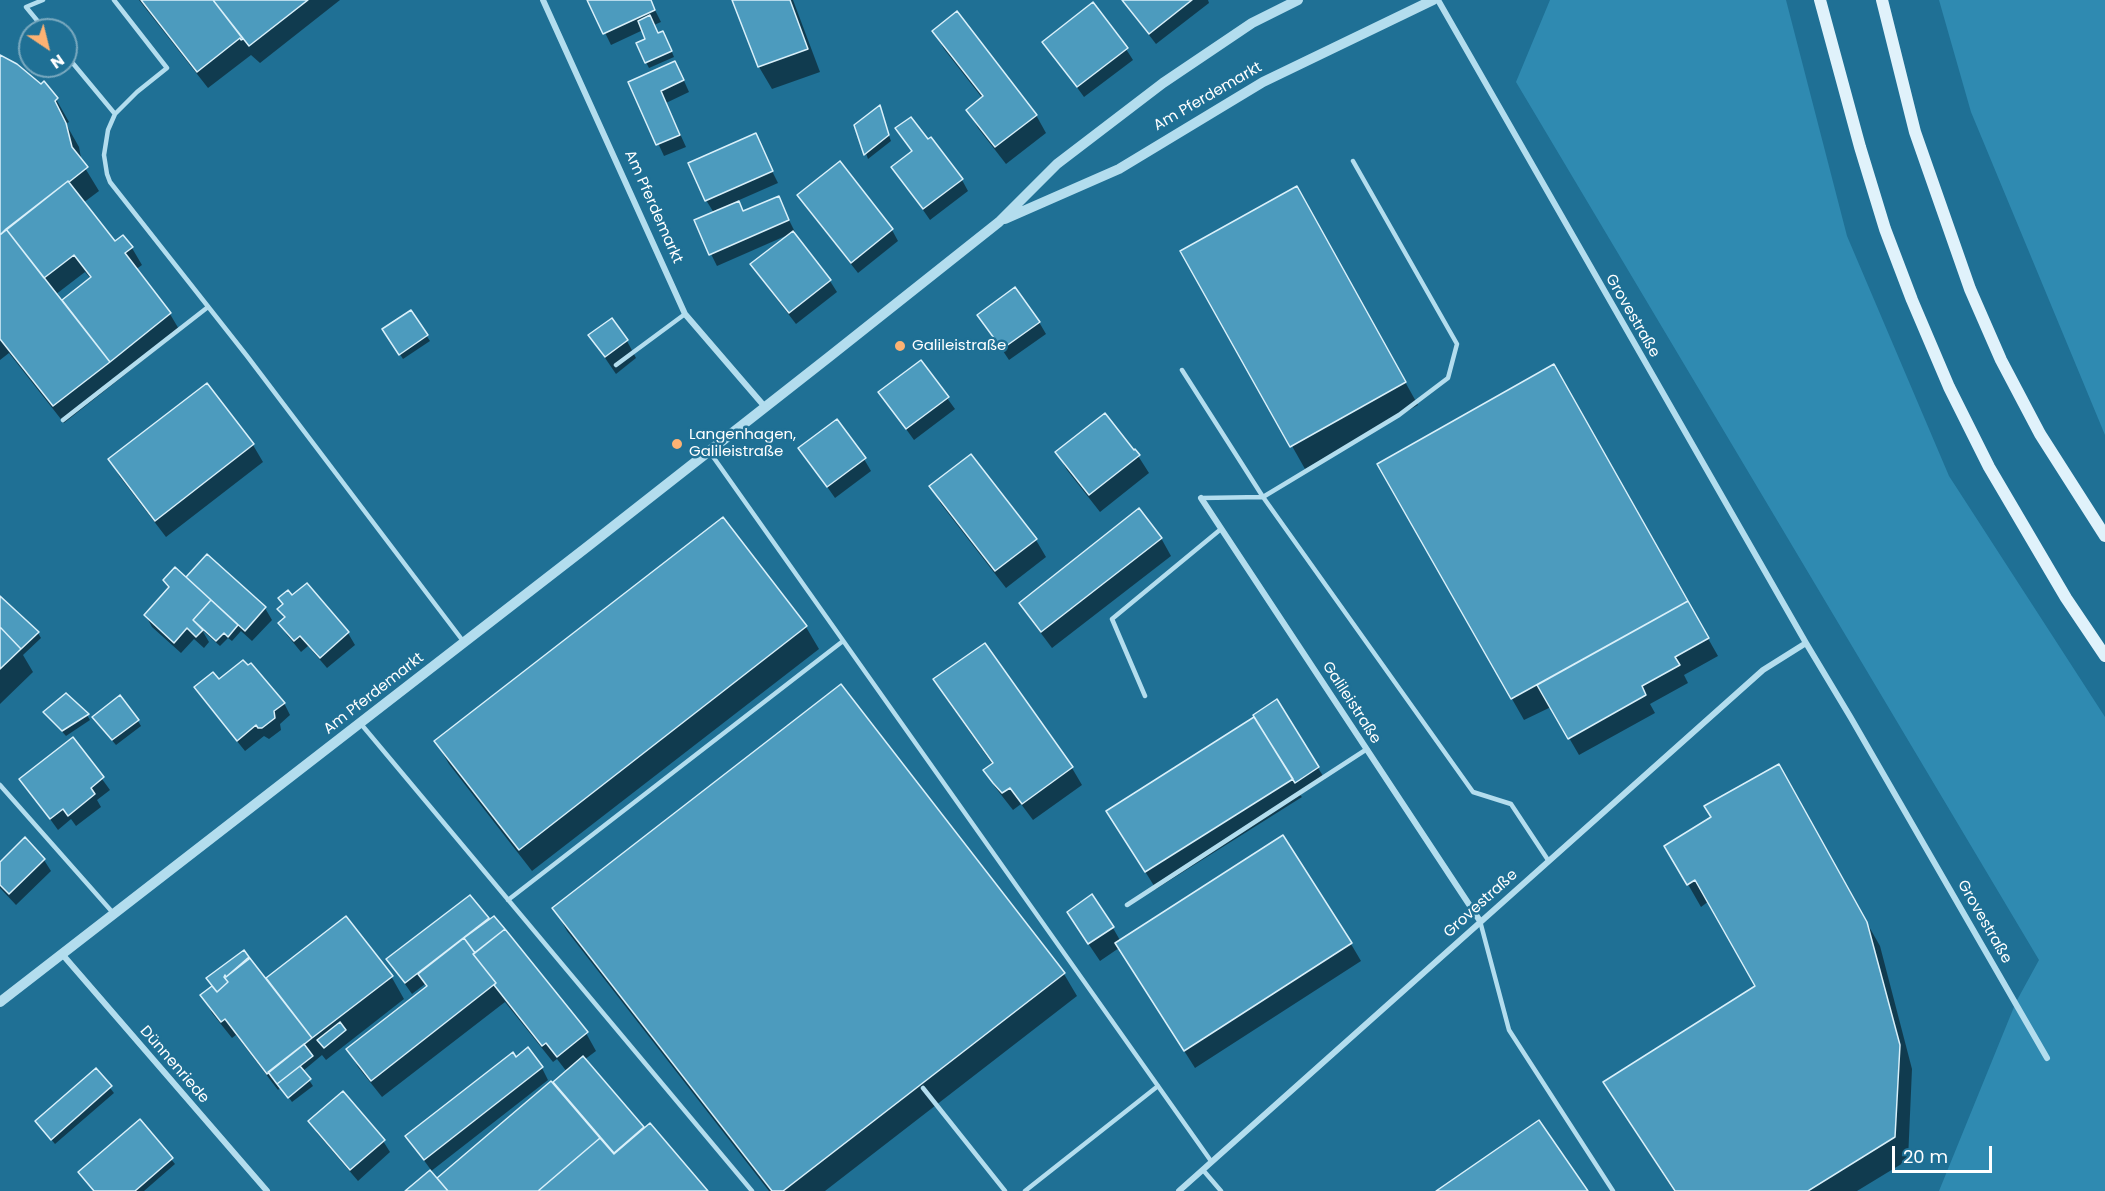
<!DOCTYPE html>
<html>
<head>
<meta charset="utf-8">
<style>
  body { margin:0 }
  #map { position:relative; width:2105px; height:1191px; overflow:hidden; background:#1f7095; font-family:Poppins,sans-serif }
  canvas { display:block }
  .north { position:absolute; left:18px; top:18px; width:60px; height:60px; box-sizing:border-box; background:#1f7095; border:2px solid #79a9bf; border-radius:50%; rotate:145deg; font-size:16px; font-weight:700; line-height:24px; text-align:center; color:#fff }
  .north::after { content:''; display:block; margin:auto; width:21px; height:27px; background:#fcb273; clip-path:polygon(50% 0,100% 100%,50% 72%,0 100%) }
  .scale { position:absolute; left:1892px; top:1146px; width:100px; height:27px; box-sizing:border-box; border:3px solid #fff; border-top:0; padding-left:8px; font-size:18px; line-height:21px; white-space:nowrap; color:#fff; -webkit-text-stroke:4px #1f7095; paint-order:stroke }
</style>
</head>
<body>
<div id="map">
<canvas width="2105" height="1191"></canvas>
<div class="north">N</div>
<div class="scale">20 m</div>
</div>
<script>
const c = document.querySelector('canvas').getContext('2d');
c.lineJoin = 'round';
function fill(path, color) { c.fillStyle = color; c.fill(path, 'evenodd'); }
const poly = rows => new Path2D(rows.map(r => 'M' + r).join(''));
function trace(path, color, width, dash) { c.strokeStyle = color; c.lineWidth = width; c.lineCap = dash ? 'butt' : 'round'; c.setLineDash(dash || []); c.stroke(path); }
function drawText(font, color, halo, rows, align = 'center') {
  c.font = font + ' Poppins,sans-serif'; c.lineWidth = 5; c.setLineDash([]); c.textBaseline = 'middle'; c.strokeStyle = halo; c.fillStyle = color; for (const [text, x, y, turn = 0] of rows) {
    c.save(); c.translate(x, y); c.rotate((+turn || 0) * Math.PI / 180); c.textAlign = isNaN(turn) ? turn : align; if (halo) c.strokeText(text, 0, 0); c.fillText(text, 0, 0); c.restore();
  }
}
const green = poly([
  [1550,0,1786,0,1847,236,1949,476,2105,717,2105,1191,1939,1191,2016,1002,2039,960,1516,82],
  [1939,0,2105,0,2105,435,1971,112]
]);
const shadow = poly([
  [139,0,340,0,260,63,251,55,208,88],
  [589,0,650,0,661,22,654,25,658,35,666,38,674,57,649,68,646,62,647,39,643,30,611,45],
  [734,0,793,0,820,72,772,89,759,67],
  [1122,0,1208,0,1209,3,1156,44],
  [934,31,1036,115,1046,133,1006,164,978,128,968,110,983,99,944,49],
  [1044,42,1126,49,1133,60,1084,97],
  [0,57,56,99,69,122,66,124,79,147,82,163,99,191,83,203,115,243,132,248,142,265,135,270,170,314,180,331,64,423,9,353,0,360],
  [85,272,91,279,61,302,55,295],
  [681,74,689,92,666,103,686,147,664,156,630,83],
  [879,108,891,141,868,159,856,125],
  [897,129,962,180,968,191,930,220,893,167,913,152],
  [759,145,778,183,737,201,744,213,778,198,795,232,793,233,830,281,837,292,796,324,759,276,752,265,790,234,717,266,711,254,714,213,706,200],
  [799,195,892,230,898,241,858,273,806,207],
  [1309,210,1418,405,1305,469,1182,251],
  [411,312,430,341,403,359,387,334],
  [979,315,1039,322,1046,334,1009,360],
  [590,336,627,341,636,358,616,374],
  [921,362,955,409,914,440,880,393],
  [1553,366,1718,656,1684,675,1688,683,1650,704,1655,713,1579,755,1551,707,1524,720,1379,465],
  [206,385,253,445,263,462,166,537,120,477,110,460],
  [800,448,864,459,871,471,835,498],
  [1135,451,1149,473,1100,512,1067,470,1057,453],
  [931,486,1036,540,1046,557,1006,588,941,504],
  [1161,538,1171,556,1052,648,1031,620,1021,603],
  [207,556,265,608,272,620,252,641,241,631,232,641,228,638,220,646,202,630,209,642,204,648,194,639,181,653,152,627,146,616,169,589,164,581,186,579],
  [307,585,348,633,355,645,327,668,308,646,301,652,287,635,280,624,285,619,279,609],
  [0,598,38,633,41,638,23,655,33,672,0,704],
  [806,627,819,649,532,871,449,764,436,742],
  [984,645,1072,768,1082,785,1033,820,1021,804,1013,810,995,787,985,770,993,765,945,697,935,680],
  [196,687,284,703,290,715,280,724,281,730,269,739,264,736,245,751,203,699],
  [1276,701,1325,779,1300,795,1302,797,1156,889,1118,828,1261,726],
  [45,712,87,715,90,720,66,736],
  [138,721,141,726,116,745,97,723],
  [73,739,110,790,97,800,101,807,76,826,71,819,58,830,21,779],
  [1778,766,1880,946,1912,1069,1908,1160,1857,1191,1674,1191,1618,1105,1757,986,1709,901,1701,907,1666,846,1712,818],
  [44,860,51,871,16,905,0,888,0,864],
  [470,897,489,921,494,918,586,1033,596,1051,584,1060,645,1130,706,1191,407,1191,431,1170,407,1137,527,1049,542,1068,548,1080,430,1172,437,1180,551,1083,552,1084,567,1072,557,1059,553,1062,505,1002,382,1097,358,1067,348,1049,427,988,425,984,412,994,388,960],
  [554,908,1064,974,1077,996,825,1191,769,1191,567,931],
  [1113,928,1121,942,1351,944,1361,961,1195,1068,1119,948,1100,961,1079,930],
  [391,976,404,999,326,1060,322,1055,303,1071,313,1086,292,1102,281,1087,278,1090,236,1035,232,1038,212,1013,202,995,214,987,269,985],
  [96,1070,114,1093,55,1144,40,1126],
  [140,1121,175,1164,144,1191,94,1191,80,1173],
  [310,1121,383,1141,390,1152,358,1181,317,1133]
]);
const building = poly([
  [141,0,213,0,243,39,241,40,240,38,197,72,141,0],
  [213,0,308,0,249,46,213,0],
  [587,0,651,0,655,10,603,34,587,0],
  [732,0,790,0,808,49,758,67,732,0],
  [1122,0,1192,0,1149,34,1122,0],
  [1093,2,1128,48,1077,87,1042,42,1093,2],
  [957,11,1037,115,995,147,966,110,983,96,932,31,957,11],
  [650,15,658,33,663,31,672,51,645,63,636,43,645,39,638,21,650,15],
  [0,55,17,64,41,84,44,81,58,98,55,101,66,123,72,147,88,167,69,182,68,181,0,235,0,55],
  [675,61,684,80,661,91,680,135,656,145,628,82,675,61],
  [880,105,889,135,864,155,854,125,880,105],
  [911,117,928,139,931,137,963,179,923,209,891,167,912,151,895,128,911,117],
  [756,133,773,171,705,201,688,163,756,133],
  [840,161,893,229,851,263,797,195,840,161],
  [68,181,115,241,123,235,133,247,125,253,171,313,110,362,62,300,91,277,74,255,44,278,6,229,68,181],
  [1297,186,1406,382,1290,447,1180,251,1297,186],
  [779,196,789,220,709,255,694,220,739,201,743,211,779,196],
  [6,229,110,362,53,406,0,339,0,235,6,229],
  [793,231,831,280,789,313,750,264,793,231],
  [1015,287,1040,322,1002,349,977,315,1015,287],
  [411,310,428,335,399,355,382,329,411,310],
  [612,318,628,340,605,357,588,335,612,318],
  [921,360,949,397,906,429,878,392,921,360],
  [1554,364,1688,601,1511,699,1377,464,1554,364],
  [207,383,254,444,155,521,108,459,207,383],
  [1105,413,1134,450,1135,449,1140,455,1089,495,1055,452,1105,413],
  [837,419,866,458,827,487,798,448,837,419],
  [971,454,1037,539,995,571,929,486,971,454],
  [1139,508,1162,538,1041,632,1019,603,1139,508],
  [723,517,807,626,519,850,434,741,723,517],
  [207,554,266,607,245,631,186,577,207,554],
  [175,567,211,600,193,620,203,630,196,637,187,628,174,643,144,615,169,587,163,580,175,567],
  [307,583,349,632,320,658,300,636,294,641,278,623,285,617,277,609,283,604,278,598,288,590,292,595,307,583],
  [0,596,39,632,21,649,0,627,0,596],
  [211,600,238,625,228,637,224,633,216,641,193,620,211,600],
  [1688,601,1709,638,1675,657,1680,665,1642,686,1646,695,1568,739,1537,685,1688,601],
  [0,627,21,649,0,669,0,627],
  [985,643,1073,767,1022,804,1010,788,1002,793,993,783,983,770,993,763,933,679,985,643],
  [243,660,248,665,251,663,285,703,274,711,275,718,262,728,258,728,256,725,237,741,194,687,213,672,219,679,243,660],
  [841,684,1065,973,783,1191,772,1191,552,908,841,684],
  [66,693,89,714,62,731,43,712,66,693],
  [120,695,139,720,112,740,92,717,120,695],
  [1277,699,1319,767,1295,783,1253,715,1277,699],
  [1254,717,1293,779,1145,872,1106,811,1254,717],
  [73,737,104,777,91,788,95,794,68,816,63,809,50,819,19,779,73,737],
  [1779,764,1867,922,1900,1045,1895,1137,1808,1191,1675,1191,1603,1082,1755,986,1695,880,1687,885,1664,846,1711,817,1704,806,1779,764],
  [1283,835,1352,943,1184,1051,1115,943,1283,835],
  [25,837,45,859,9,894,0,885,0,862,25,837],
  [1092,894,1114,927,1088,944,1067,912,1092,894],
  [470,895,489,918,405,983,386,959,470,895],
  [346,916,393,976,312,1038,266,978,346,916],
  [494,916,505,929,475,953,464,938,494,916],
  [505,929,588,1032,557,1057,546,1043,542,1046,494,985,496,983,473,954,505,929],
  [464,938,475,953,473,954,496,983,371,1081,346,1049,427,986,418,974,464,938],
  [244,950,249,957,249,959,226,977,225,975,224,977,228,982,217,992,206,978,244,950],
  [249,957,312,1038,267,1074,225,1019,221,1022,200,995,212,986,217,992,228,982,224,977,225,975,226,977,249,957],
  [340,1022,346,1030,324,1048,317,1040,340,1022],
  [304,1044,313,1056,277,1084,268,1072,304,1044],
  [528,1047,543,1067,424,1160,405,1136,513,1052,516,1057,528,1047],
  [583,1056,644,1127,614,1153,553,1082,583,1056],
  [300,1066,311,1079,288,1098,277,1084,300,1066],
  [96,1068,112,1086,51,1140,35,1121,96,1068],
  [551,1081,600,1138,538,1191,448,1191,437,1178,551,1081],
  [343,1091,385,1140,350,1170,308,1121,343,1091],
  [140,1119,173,1158,135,1191,94,1191,78,1172,140,1119],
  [1539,1120,1588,1191,1436,1191,1539,1120],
  [650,1123,708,1191,538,1191,600,1138,614,1154,650,1123],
  [430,1170,448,1191,405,1191,430,1170]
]);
const service = poly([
  [43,0,26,7,45,30],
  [114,0,167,68,137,92,115,114,108,130,104,155,107,174,110,182,247,356,463,641],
  [66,55,115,114],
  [616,365,685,314],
  [1182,370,1263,497,1473,792,1511,804,1548,860],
  [63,420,208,307],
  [709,451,1211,1161],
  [1201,498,1263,497,1399,415,1448,378,1457,344,1353,161],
  [1145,696,1112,619,1221,529],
  [361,724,752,1191],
  [0,785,114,914],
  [508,900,843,641],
  [1127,905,1367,749],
  [1480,921,1509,1030,1613,1191],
  [923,1088,1005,1191],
  [1203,1170,1221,1191],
  [1025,1191,1158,1086]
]);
const minor = poly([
  [543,0,685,314,765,407],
  [1438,0,1806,643,1851,718,2047,1058],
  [1201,498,1480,921],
  [62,954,267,1191],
  [1179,1191,1763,670,1806,643]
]);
const tertiary = poly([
  [1005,219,1119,169,1263,82,1433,0],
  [0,1002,587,547,829,357,999,222,1057,164,1163,83,1252,23,1298,0]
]);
const secondary = poly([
  [1820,0,1860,147,1885,229,1912,300,1949,387,1989,467,2066,598,2105,656],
  [1882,0,1915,132,1970,289,2001,360,2040,434,2105,536]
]);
const markers = [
  [900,346,6,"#fcb273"],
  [677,444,6,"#fcb273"]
];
const streetNames = [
  ["Am Pferdemarkt",1208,97,-30],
  ["Am Pferdemarkt",653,207,66],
  ["Grovestraße",1632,316,60],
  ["Am Pferdemarkt",374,694,-38],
  ["Galileistraße",1351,703,57],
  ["Grovestraße",1481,904,-42],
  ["Grovestraße",1984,922,60],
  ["Dünnenriede",174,1065,49]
];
const poiNames = [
  ["Galileistraße",912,346],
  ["Langenhagen,",689,435],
  ["Galileistraße",689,452]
];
fill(green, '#2f8ab1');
fill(shadow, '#0007');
fill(building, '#4c9bbe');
trace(building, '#d9f0fa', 1.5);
trace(service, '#b3ddee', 4.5);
trace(minor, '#b3ddee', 6);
trace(tertiary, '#b3ddee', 10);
trace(secondary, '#e0f2fb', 12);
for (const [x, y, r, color] of markers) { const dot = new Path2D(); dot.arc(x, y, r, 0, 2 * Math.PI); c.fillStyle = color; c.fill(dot); trace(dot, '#1f7095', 2); }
drawText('15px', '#fff', '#1f7095', streetNames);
drawText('15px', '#fff', '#1f7095', poiNames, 'left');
</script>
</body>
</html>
